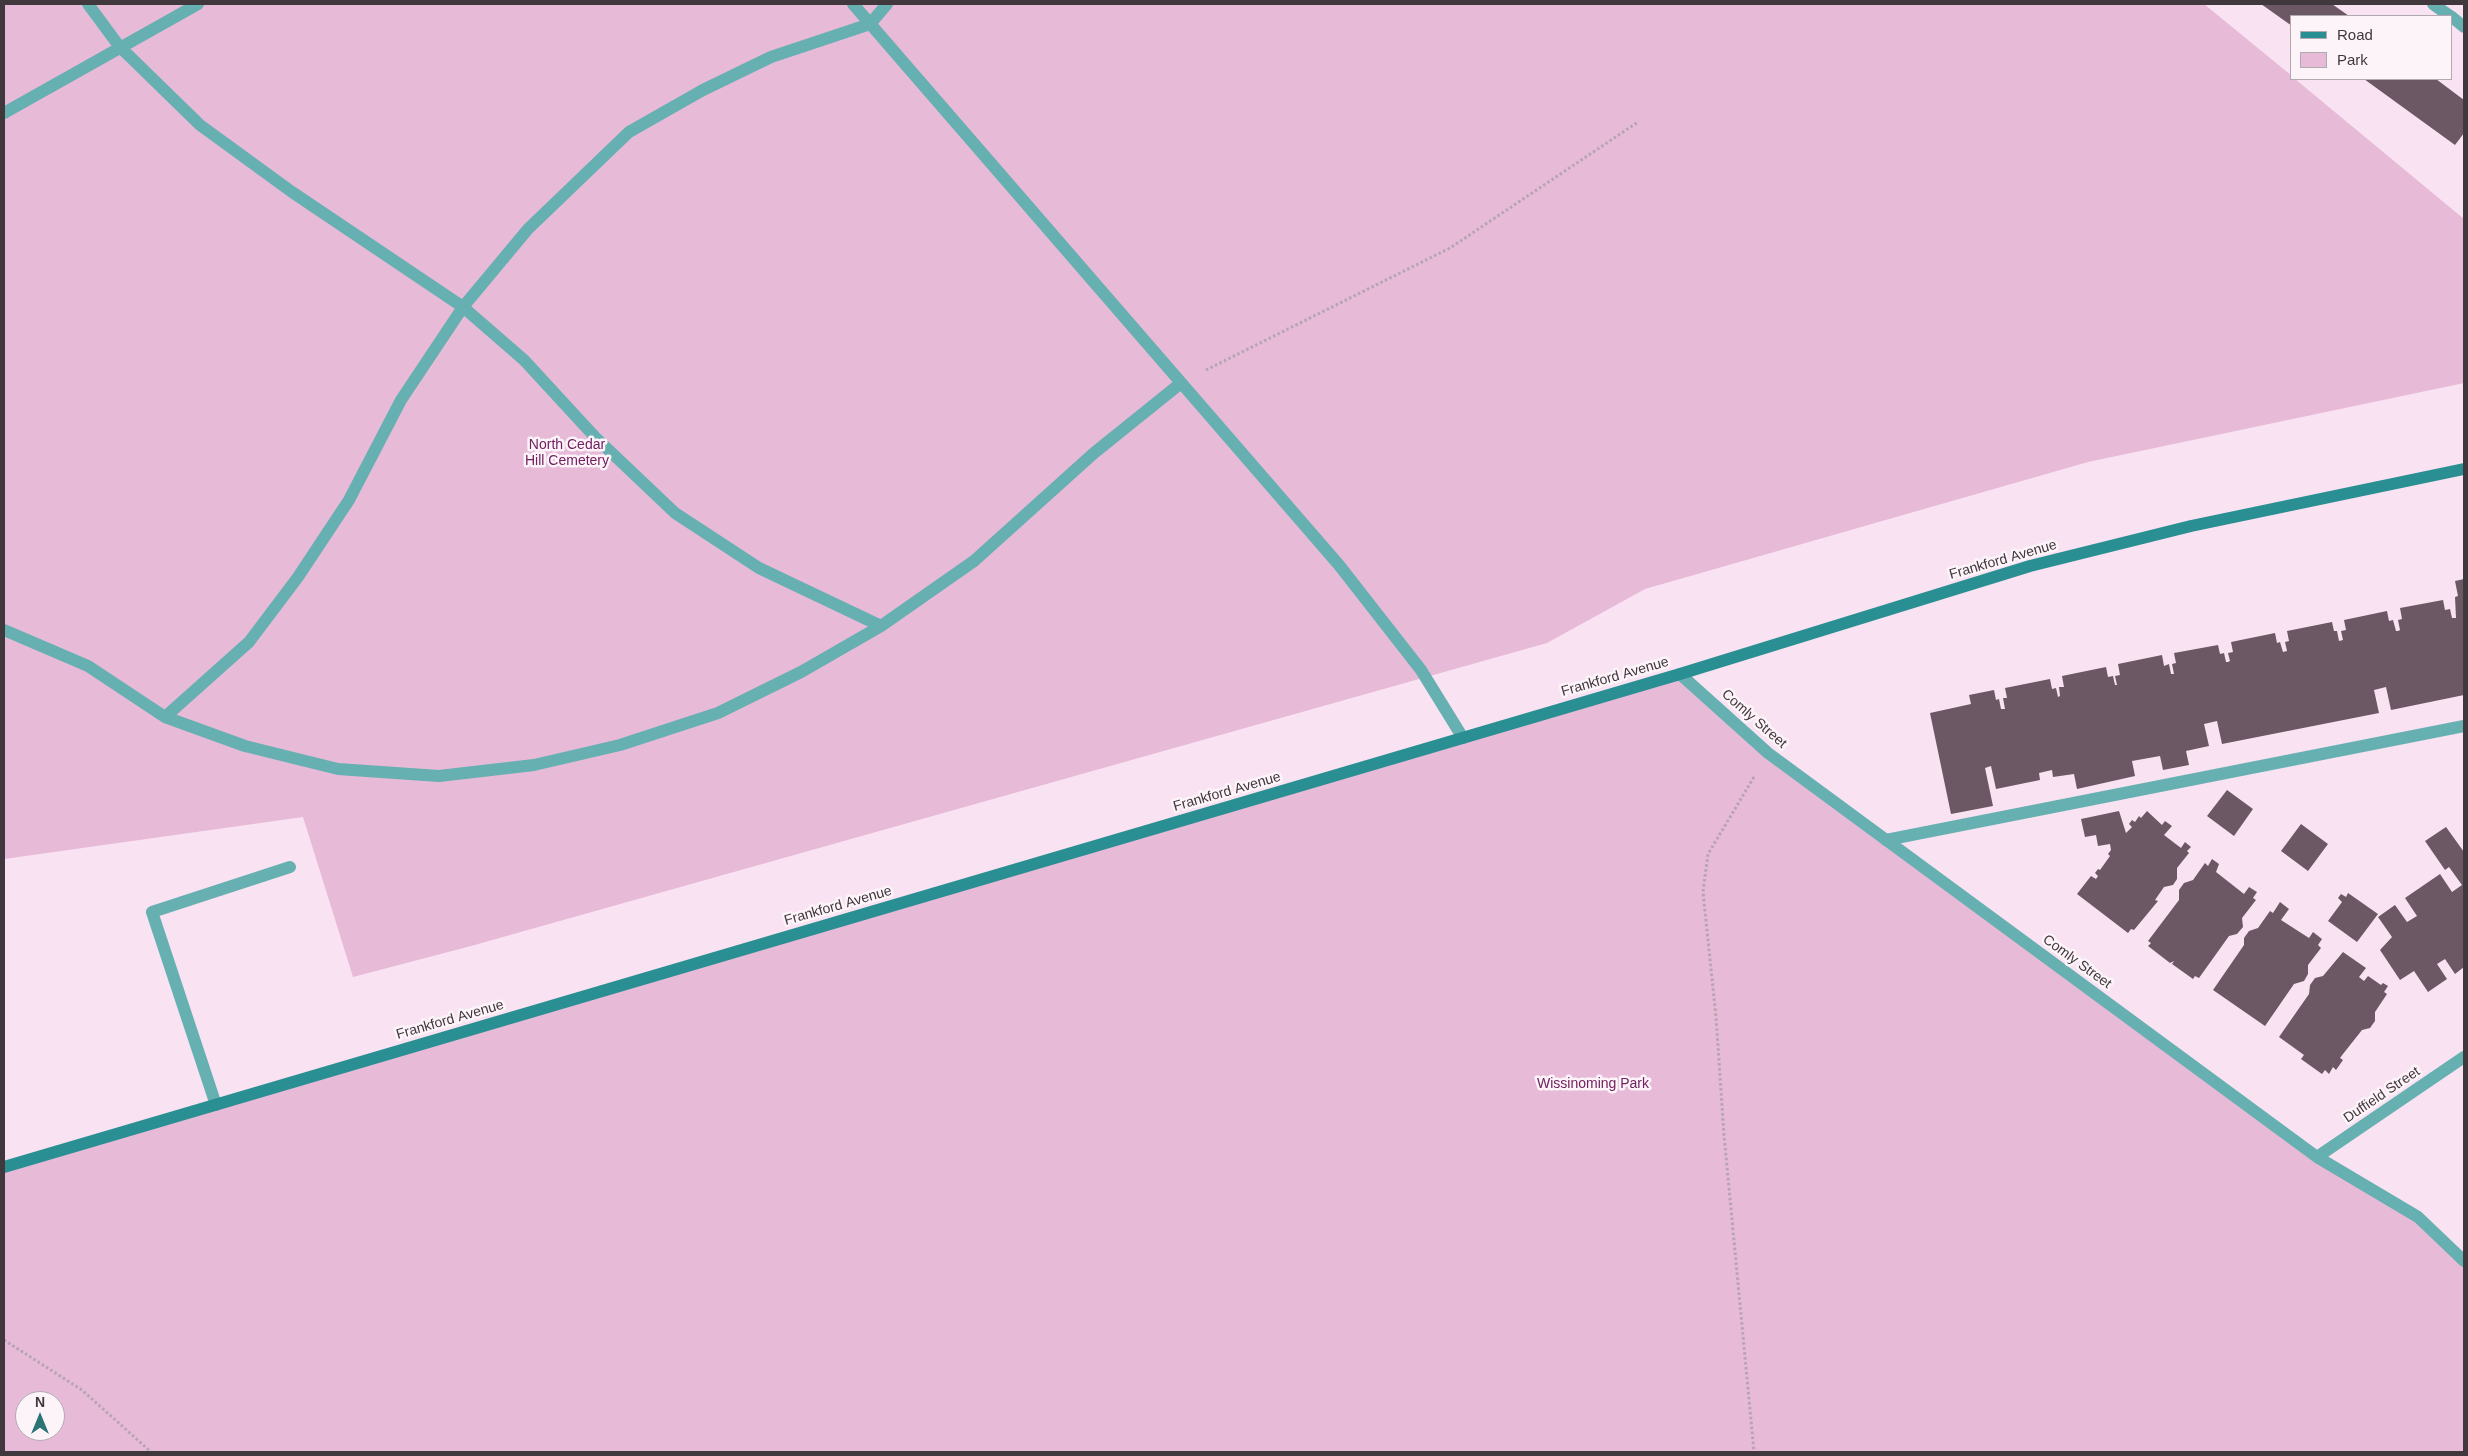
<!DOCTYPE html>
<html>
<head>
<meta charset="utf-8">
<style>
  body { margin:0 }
  #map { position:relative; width:2468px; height:1456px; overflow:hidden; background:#f9e2f1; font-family:Arial,sans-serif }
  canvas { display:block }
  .frame { position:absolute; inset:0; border:5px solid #41383e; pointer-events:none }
  .legend { position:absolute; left:2290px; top:15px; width:162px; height:65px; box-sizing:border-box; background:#fdf4fa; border:1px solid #b2a9af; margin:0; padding:6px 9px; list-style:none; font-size:15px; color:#41383e }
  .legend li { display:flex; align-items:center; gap:10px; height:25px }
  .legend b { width:25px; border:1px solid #b2a9af }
  .north { position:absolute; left:15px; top:1391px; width:50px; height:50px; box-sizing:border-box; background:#fdf4fa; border:1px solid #b2a9af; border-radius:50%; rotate:0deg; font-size:14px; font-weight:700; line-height:20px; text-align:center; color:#41383e }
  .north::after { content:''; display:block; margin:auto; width:18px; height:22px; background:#2a7477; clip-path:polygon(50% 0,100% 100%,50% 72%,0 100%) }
</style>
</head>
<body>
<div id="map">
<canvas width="2468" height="1456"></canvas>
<div class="frame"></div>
<ul class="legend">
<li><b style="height:6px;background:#2a8f92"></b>Road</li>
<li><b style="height:14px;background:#e7bad8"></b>Park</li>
</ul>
<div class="north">N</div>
</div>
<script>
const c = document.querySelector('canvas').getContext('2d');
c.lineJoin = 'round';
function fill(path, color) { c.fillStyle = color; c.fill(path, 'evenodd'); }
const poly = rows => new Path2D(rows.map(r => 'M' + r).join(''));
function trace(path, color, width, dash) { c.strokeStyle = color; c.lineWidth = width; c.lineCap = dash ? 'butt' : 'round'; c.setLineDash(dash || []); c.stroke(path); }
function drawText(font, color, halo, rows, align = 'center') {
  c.font = font + ' Arial,sans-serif'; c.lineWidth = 5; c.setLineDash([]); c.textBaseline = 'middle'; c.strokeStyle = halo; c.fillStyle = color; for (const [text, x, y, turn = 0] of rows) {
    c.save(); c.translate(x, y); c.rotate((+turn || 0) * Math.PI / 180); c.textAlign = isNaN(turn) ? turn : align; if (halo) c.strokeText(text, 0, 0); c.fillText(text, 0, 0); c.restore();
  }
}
const green = poly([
  [4,4,2204,4,2292,76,2292,79,2295,79,2464,219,2464,383,2088,462,1645,589,1547,643,471,946,353,977,303,817,4,859],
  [1680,674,1768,753,2317,1157,2418,1217,2464,1261,2464,1452,4,1452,4,1167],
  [25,1401,55,1401,55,1431,25,1431]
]);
const building = poly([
  [2261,4,2332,4,2349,16,2292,16,2292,26],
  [2364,79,2436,79,2464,100,2464,133,2455,145],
  [2464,579,2464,695,2391,710,2386,687,2374,690,2379,713,2222,744,2217,721,2204,724,2209,746,2186,751,2189,765,2163,770,2160,756,2132,761,2135,776,2077,789,2074,774,2053,777,2052,770,2039,773,2040,780,1996,789,1991,766,1985,768,1993,806,1951,814,1930,713,1971,704,1969,695,1994,690,1996,700,1999,699,2001,709,2005,709,2003,698,2007,698,2005,688,2050,679,2052,689,2056,688,2058,697,2060,696,2059,687,2064,687,2062,676,2106,667,2108,677,2113,676,2115,685,2117,685,2115,676,2120,675,2118,664,2162,655,2164,666,2169,664,2171,674,2174,674,2172,664,2176,663,2174,653,2218,645,2220,654,2224,653,2226,662,2228,662,2230,661,2228,653,2233,652,2231,642,2275,633,2277,643,2280,642,2283,652,2287,651,2285,642,2289,641,2287,631,2332,622,2334,631,2337,631,2339,641,2343,640,2341,631,2346,630,2344,620,2387,611,2389,621,2393,620,2396,631,2398,631,2400,630,2398,620,2402,619,2400,608,2443,600,2445,610,2450,609,2452,618,2456,618,2455,597,2458,596,2455,581],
  [2227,790,2253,809,2234,836,2207,816],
  [2119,811,2126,833,2132,827,2129,824,2132,820,2135,822,2139,816,2141,818,2147,811,2162,825,2165,821,2172,826,2164,835,2181,848,2185,842,2191,847,2187,851,2189,853,2177,868,2177,879,2173,885,2164,887,2155,900,2158,901,2134,930,2131,929,2128,933,2077,894,2091,876,2096,879,2098,876,2095,873,2098,869,2100,870,2110,856,2108,854,2111,850,2110,844,2098,846,2096,835,2085,837,2081,819],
  [2301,824,2328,844,2308,871,2281,851],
  [2446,827,2464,852,2464,967,2455,974,2445,959,2437,964,2447,979,2428,992,2414,971,2400,980,2380,950,2392,937,2378,917,2395,905,2407,922,2417,916,2405,898,2440,874,2452,892,2462,885,2449,867,2445,870,2425,841],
  [2212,859,2219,864,2216,872,2244,894,2249,887,2257,892,2253,898,2256,900,2242,918,2243,927,2237,934,2229,936,2199,978,2195,976,2193,979,2172,964,2174,961,2170,963,2148,946,2151,943,2148,941,2179,900,2179,890,2184,883,2193,880,2205,863,2208,866],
  [2348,893,2378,914,2357,942,2328,921,2342,902,2338,898,2341,894,2346,897],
  [2280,902,2289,909,2281,920,2309,938,2313,932,2322,939,2318,945,2321,948,2308,965,2308,974,2304,981,2294,984,2265,1026,2213,990,2244,945,2244,938,2249,931,2258,928,2270,911,2273,913],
  [2343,952,2366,968,2359,977,2364,981,2368,976,2381,985,2383,983,2388,986,2384,992,2387,994,2375,1012,2375,1021,2370,1028,2362,1030,2343,1054,2340,1058,2343,1060,2336,1070,2333,1067,2329,1074,2325,1070,2322,1074,2301,1059,2304,1055,2279,1037,2309,994,2310,985,2315,978,2323,976]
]);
const path = poly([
  [1206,370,1450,248,1638,122],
  [1754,777,1708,854,1703,892,1716,1017,1724,1135,1754,1452],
  [4,1340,82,1390,151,1452]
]);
const lane = poly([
  [88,4,119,46,200,125,292,192,463,307,524,360,595,437,675,513,759,568,881,626],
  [853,4,1339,565,1421,670,1463,738],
  [4,113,198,4],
  [4,630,88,666,165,717,245,746,338,769,439,776,534,765,620,745,718,713,801,672,881,626,974,561,1094,453,1181,383],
  [165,717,249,642,298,577,349,500,401,400,463,307,528,229,629,132,703,90,771,57,870,24,887,4],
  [1886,840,2464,726],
  [216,1105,152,912,290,867]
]);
const street = poly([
  [2433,4,2450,16],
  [2452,17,2464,27],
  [1680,674,1768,753,2317,1157,2418,1217,2464,1261],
  [2317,1157,2464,1057]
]);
const secondary = poly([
  [4,1167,1680,674,2030,566,2191,526,2464,469]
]);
const parkNames = [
  ["North Cedar",567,445],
  ["Hill Cemetery",567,461],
  ["Wissinoming Park",1593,1084]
];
const streetNames = [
  ["Frankford Avenue",2003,560,-16],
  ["Frankford Avenue",1615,677,-16],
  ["Comly Street",1754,719,41],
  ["Frankford Avenue",1227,792,-16],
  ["Frankford Avenue",838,906,-16],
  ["Comly Street",2077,962,36],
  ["Frankford Avenue",450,1020,-16],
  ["Duffield Street",2382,1095,-34]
];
fill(green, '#e7bad8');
fill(building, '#6c5865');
trace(path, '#b6a5b0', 3, [2.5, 2.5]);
trace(lane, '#66b0b2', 12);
trace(street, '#66b0b2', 12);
trace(secondary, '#2a8f92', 12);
drawText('14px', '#71215f', '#fdf4fa', parkNames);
drawText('14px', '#41383e', '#fdf4fa', streetNames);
</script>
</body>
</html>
